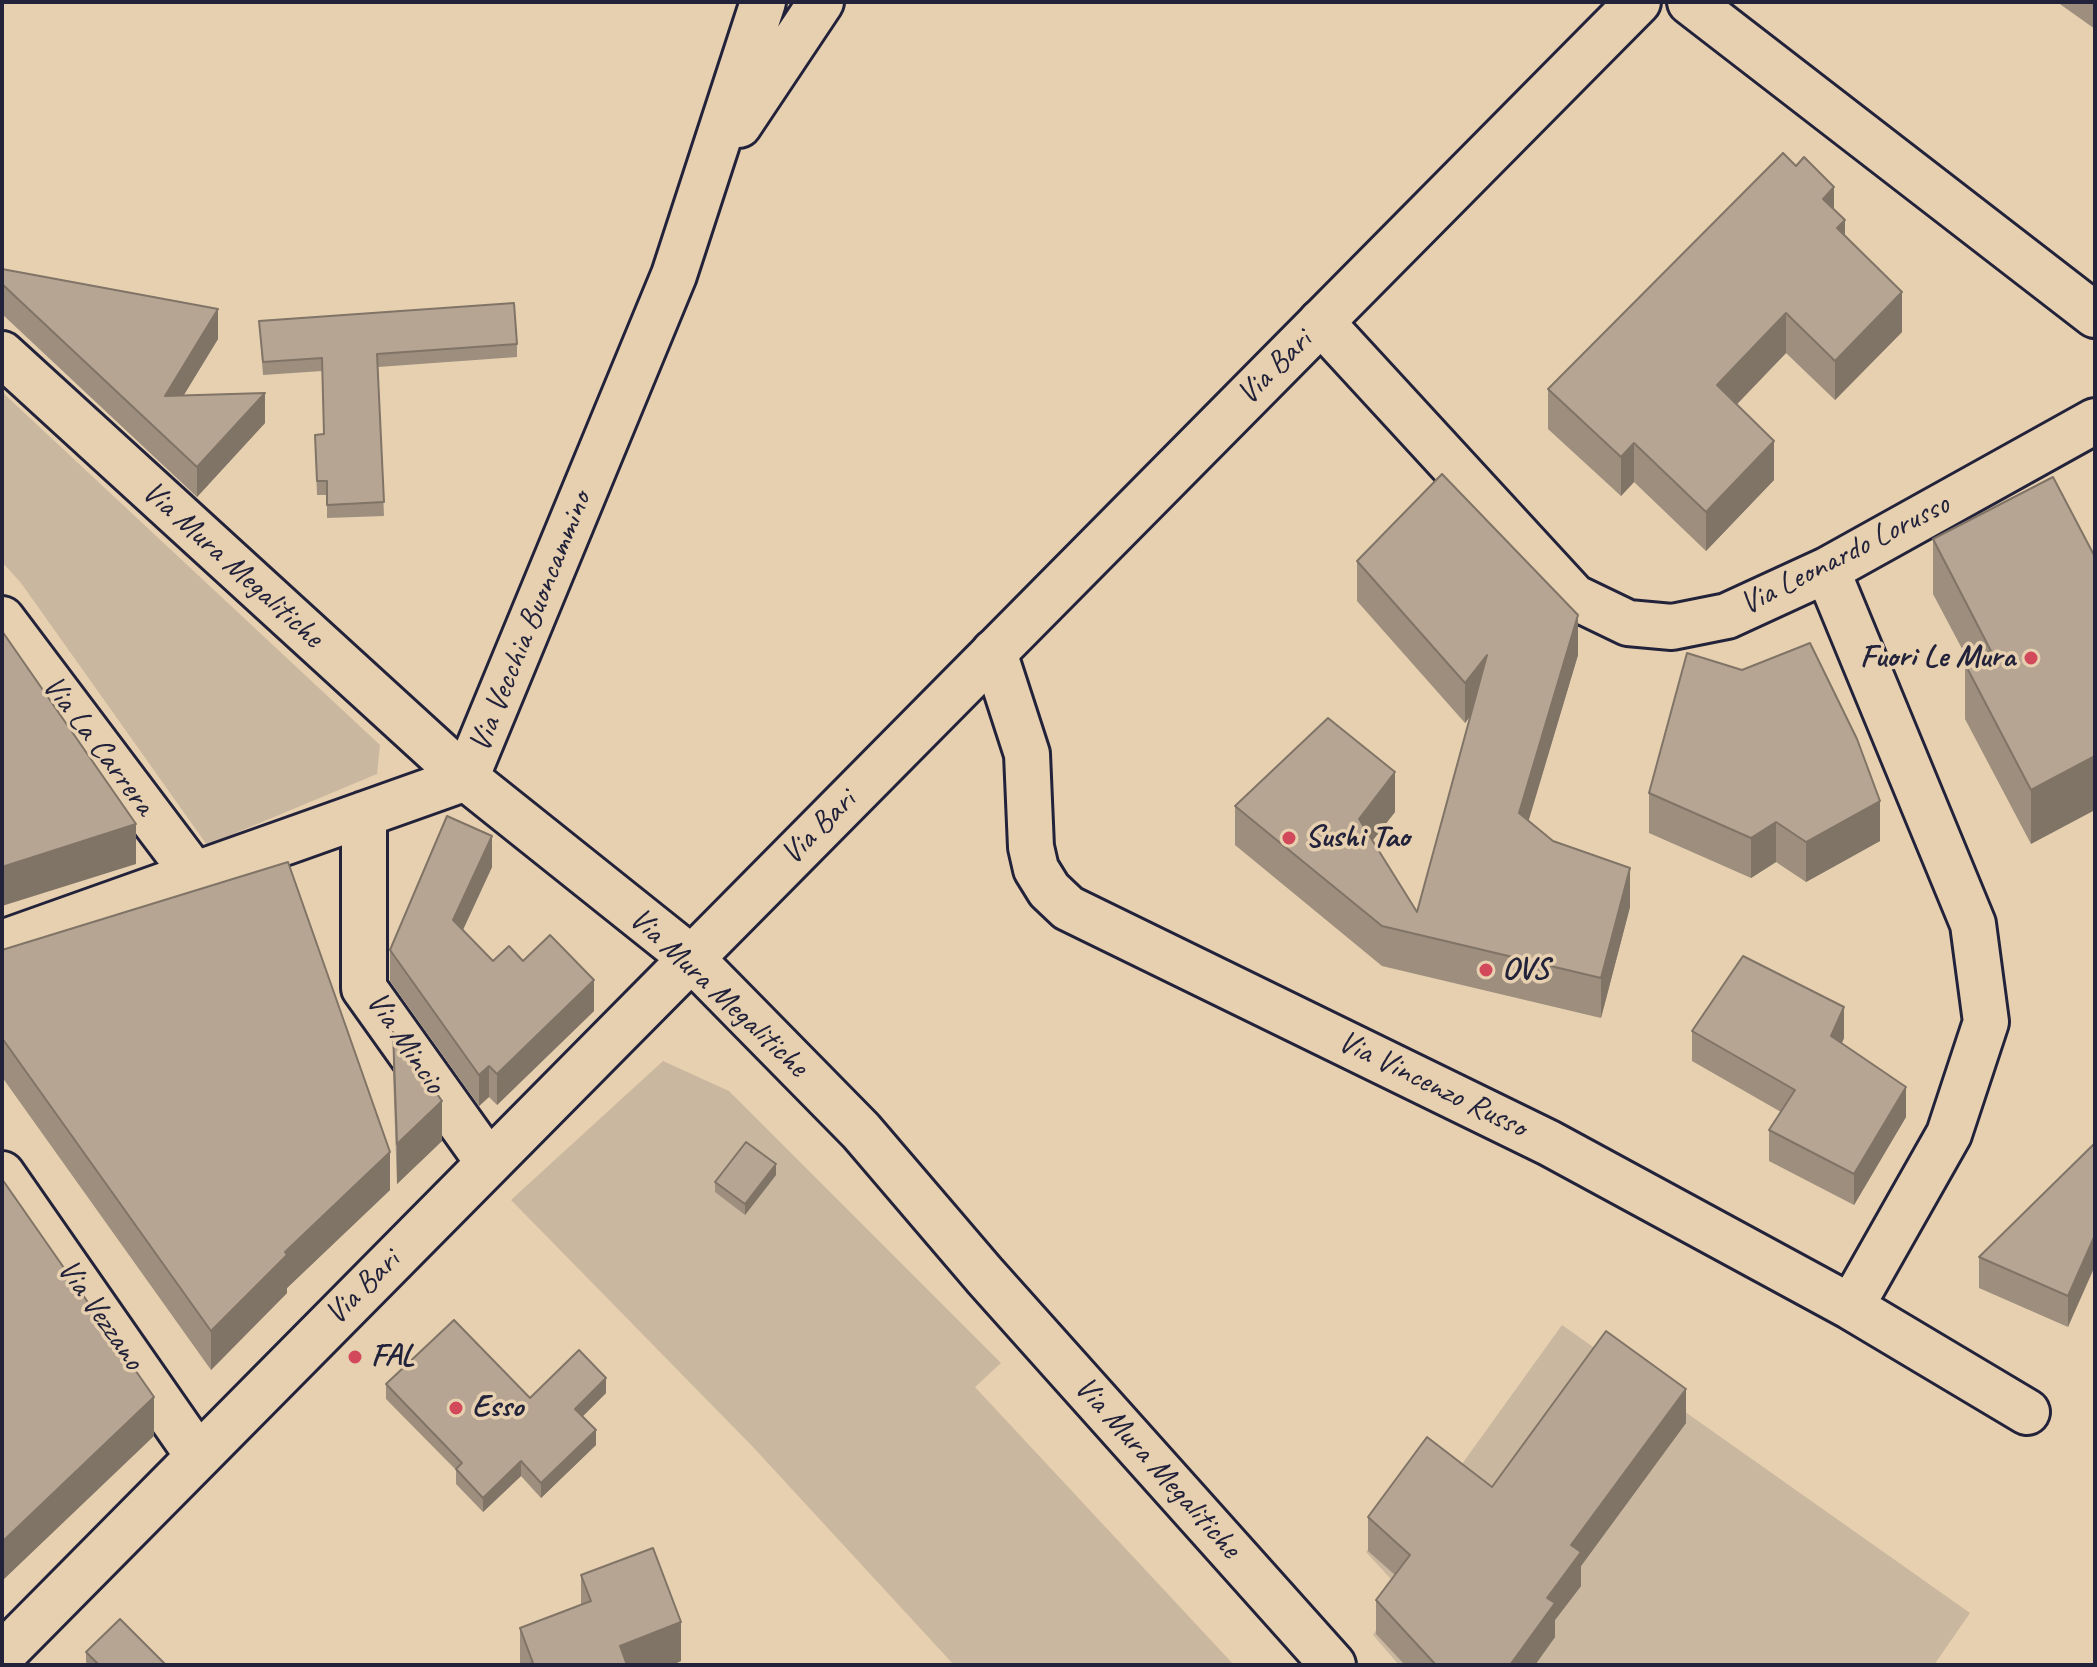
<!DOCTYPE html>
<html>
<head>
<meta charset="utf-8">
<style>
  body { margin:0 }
  #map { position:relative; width:2097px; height:1667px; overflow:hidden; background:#e7d0b0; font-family:Caveat,sans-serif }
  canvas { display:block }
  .frame { position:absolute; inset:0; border:4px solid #22223b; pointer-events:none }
</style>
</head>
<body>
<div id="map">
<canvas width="2097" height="1667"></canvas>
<div class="frame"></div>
</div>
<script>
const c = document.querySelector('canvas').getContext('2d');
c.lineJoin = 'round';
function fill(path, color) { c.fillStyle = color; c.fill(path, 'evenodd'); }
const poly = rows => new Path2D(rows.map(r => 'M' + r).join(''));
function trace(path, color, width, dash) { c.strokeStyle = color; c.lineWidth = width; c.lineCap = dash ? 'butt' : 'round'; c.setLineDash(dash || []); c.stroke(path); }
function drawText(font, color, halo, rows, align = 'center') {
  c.font = font + ' Caveat,sans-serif'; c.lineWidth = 7; c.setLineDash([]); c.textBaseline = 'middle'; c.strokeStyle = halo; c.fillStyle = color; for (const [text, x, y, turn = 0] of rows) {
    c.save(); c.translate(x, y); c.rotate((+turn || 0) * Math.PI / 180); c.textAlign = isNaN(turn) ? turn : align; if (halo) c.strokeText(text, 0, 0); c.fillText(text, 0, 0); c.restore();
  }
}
const green = poly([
  [2,392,380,745,377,774,207,845,21,583,2,562],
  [663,1061,729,1091,1001,1363,975,1387,1234,1665,954,1665,753,1447,511,1200],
  [1562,1325,1970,1613,1934,1665,1399,1665,1373,1635,1401,1590,1366,1552,1427,1467,1449,1482]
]);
const minor = poly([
  [1690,2,2095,315],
  [739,125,821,2],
  [1321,322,1574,597,1628,623,1672,627,1727,616,1827,570,2095,421],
  [1827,570,1973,924,1986,1022,1949,1134,1851,1307],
  [2,619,194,874],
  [994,652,1027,754,1031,847,1036,869,1049,890,1068,908,1549,1143,1851,1307,2027,1412],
  [364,814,364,988,488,1162],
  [2,943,466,778,674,275,763,2],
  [690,957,861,1131,985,1276,1333,1665],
  [2,1174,198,1456]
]);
const major = poly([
  [2,354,466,778,690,957],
  [2,1655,1638,2]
]);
const wall = poly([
  [2057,2,2095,2,2095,29],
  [1834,210,1845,236,1902,332,1835,400,1786,353,1737,404,1774,480,1706,551,1634,482,1621,496,1548,429,1548,389],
  [2,269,218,339,183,396,265,423,197,497,2,314],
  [259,321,517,344,517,357,378,367,384,516,327,518,327,495,317,495,315,435,324,434,322,371,263,375],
  [1933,539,2095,557,2031,844,1965,719,1965,664,1969,662,1933,594],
  [1357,561,1578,655,1528,821,1630,907,1601,1018,1382,966,1235,845,1235,806,1395,812,1372,841,1417,912,1470,716,1465,723,1357,601],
  [1649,793,1880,841,1806,882,1776,862,1751,878,1649,833],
  [492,867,463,930,493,961,523,961,594,1011,497,1105,489,1097,479,1106,390,981,390,950],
  [2,950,390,1190,287,1288,287,1293,211,1370,2,1077],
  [1692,1031,1844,1038,1842,1043,1906,1117,1854,1205,1769,1161,1769,1130,1781,1112,1692,1061],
  [393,1032,442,1141,397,1184,393,1072],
  [2095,1143,2068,1327,1979,1288,1979,1257],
  [776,1175,745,1215,715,1192,715,1182],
  [386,1384,530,1398,606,1393,583,1416,596,1445,541,1498,521,1476,483,1512,456,1484,456,1470,386,1399],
  [1686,1423,1581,1566,1581,1586,1555,1620,1555,1637,1535,1665,1405,1665,1376,1634,1376,1600,1395,1575,1368,1551,1368,1517,1492,1487],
  [581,1575,681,1661,672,1665,520,1665,520,1628,581,1605],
  [86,1652,166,1665,89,1665,86,1662]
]);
const shadedWall = poly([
  [1834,187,1834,227,1823,199],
  [1845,220,1845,260,1837,228],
  [1902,292,1902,332,1835,400,1835,361],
  [218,309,218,339,165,426,165,396],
  [1786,313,1786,353,1717,425,1717,385],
  [265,393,265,423,197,497,197,467],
  [1774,441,1774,480,1706,551,1706,512],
  [1634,443,1634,482,1621,496,1621,457],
  [1578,615,1578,655,1519,853,1519,813],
  [1487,655,1487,695,1465,723,1465,683],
  [2095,756,2095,810,2031,844,2031,790],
  [1395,772,1395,812,1359,858,1359,819],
  [1880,801,1880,841,1806,882,1806,842],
  [1776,822,1776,862,1751,878,1751,838],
  [136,824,136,864,2,906,2,867],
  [492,836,492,867,453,951,453,920],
  [1630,868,1630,907,1601,1018,1601,978],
  [594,980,594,1011,497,1105,497,1074],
  [1844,1007,1844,1038,1831,1066,1831,1036],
  [489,1066,489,1097,479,1106,479,1075],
  [1906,1087,1906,1117,1854,1205,1854,1174],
  [442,1101,442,1141,397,1184,397,1144],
  [390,1152,390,1190,287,1288,287,1293,211,1370,211,1331,285,1252],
  [776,1164,776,1175,745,1215,745,1204],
  [2095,1235,2095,1266,2068,1327,2068,1296],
  [606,1378,606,1393,575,1424,575,1409],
  [1686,1389,1686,1423,1581,1566,1581,1586,1555,1620,1555,1637,1535,1665,1510,1665,1547,1598,1571,1545],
  [154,1397,154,1436,2,1581,2,1542],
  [596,1430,596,1445,541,1498,541,1483],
  [521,1461,521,1476,483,1512,483,1498],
  [681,1622,681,1661,672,1665,620,1665,620,1646]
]);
const building = poly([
  [1783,153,1796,166,1804,157,1834,187,1823,199,1845,220,1837,228,1902,292,1835,361,1786,313,1717,385,1774,441,1706,512,1634,443,1621,457,1548,389,1783,153],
  [2,269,218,309,165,396,265,393,197,467,2,284,2,269],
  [514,303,517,344,377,354,384,502,327,505,327,481,317,481,315,435,324,434,322,358,263,362,259,321,514,303],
  [1442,474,1578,615,1519,813,1553,841,1630,868,1601,978,1382,926,1235,806,1328,718,1395,772,1359,819,1417,912,1487,655,1465,683,1357,561,1442,474],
  [2053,477,2095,557,2095,756,2031,790,1965,664,1991,651,1933,539,2053,477],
  [2,631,136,824,2,867,2,631],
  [1810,643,1857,739,1880,801,1806,842,1776,822,1751,838,1649,793,1687,653,1742,670,1810,643],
  [447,816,492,836,453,920,493,961,509,946,523,961,550,935,594,980,497,1074,489,1066,479,1075,390,950,447,816],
  [288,862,390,1152,285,1252,287,1255,211,1331,2,1038,2,950,288,862],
  [1743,956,1844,1007,1831,1036,1906,1087,1854,1174,1769,1130,1795,1090,1692,1031,1743,956],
  [393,1032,442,1101,397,1144,393,1032],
  [746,1142,776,1164,745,1204,715,1182,746,1142],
  [2095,1143,2095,1235,2068,1296,1979,1257,2095,1143],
  [2,1179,154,1397,2,1542,2,1179],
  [454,1320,530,1398,579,1350,606,1378,575,1409,596,1430,541,1483,521,1461,483,1498,456,1469,462,1463,386,1384,454,1320],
  [1606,1331,1686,1389,1571,1545,1581,1552,1547,1598,1555,1603,1510,1665,1436,1665,1376,1600,1410,1555,1368,1517,1427,1437,1492,1487,1606,1331],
  [653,1548,681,1622,620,1646,627,1665,527,1665,533,1663,520,1628,591,1601,581,1575,653,1548],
  [120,1619,166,1665,99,1665,86,1652,120,1619]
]);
const markers = [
  [2031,658,8,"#d1495b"],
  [1289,838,8,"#d1495b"],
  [1486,970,8,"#d1495b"],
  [355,1357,8,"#d1495b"],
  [456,1408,8,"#d1495b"]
];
const streetNames = [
  ["Via Bari",1275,368,-45],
  ["Via Leonardo Lorusso",1845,555,-27],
  ["Via Mura Megalitiche",232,565,42],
  ["Via Vecchia Buoncammino",531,622,-68],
  ["Via La Carrera",98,746,53],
  ["Via Bari",819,828,-45],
  ["Via Mura Megalitiche",718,993,43],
  ["Via Mincio",405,1043,56],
  ["Via Vincenzo Russo",1432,1085,26],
  ["Via Bari",363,1288,-45],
  ["Via Vezzano",100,1315,55],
  ["Via Mura Megalitiche",1157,1468,48]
];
const poiNames = [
  ["Fuori Le Mura",2015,658,"right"],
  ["Sushi Tao",1305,838],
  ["OVS",1502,970],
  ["FAL",371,1357],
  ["Esso",472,1408]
];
fill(green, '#cab79f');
trace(minor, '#22223b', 50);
trace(major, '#22223b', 50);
trace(minor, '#e7d0b0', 44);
trace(major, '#e7d0b0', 44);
fill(wall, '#9d8e7e');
fill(shadedWall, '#807467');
fill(building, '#b7a593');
trace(building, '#807467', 2);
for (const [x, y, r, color] of markers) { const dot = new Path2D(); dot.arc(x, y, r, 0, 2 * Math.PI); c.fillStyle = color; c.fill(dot); trace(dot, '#e7d0b0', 3); }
drawText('32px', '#22223b', '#e7d0b0', streetNames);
drawText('bold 32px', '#22223b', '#e7d0b0', poiNames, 'left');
</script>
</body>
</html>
